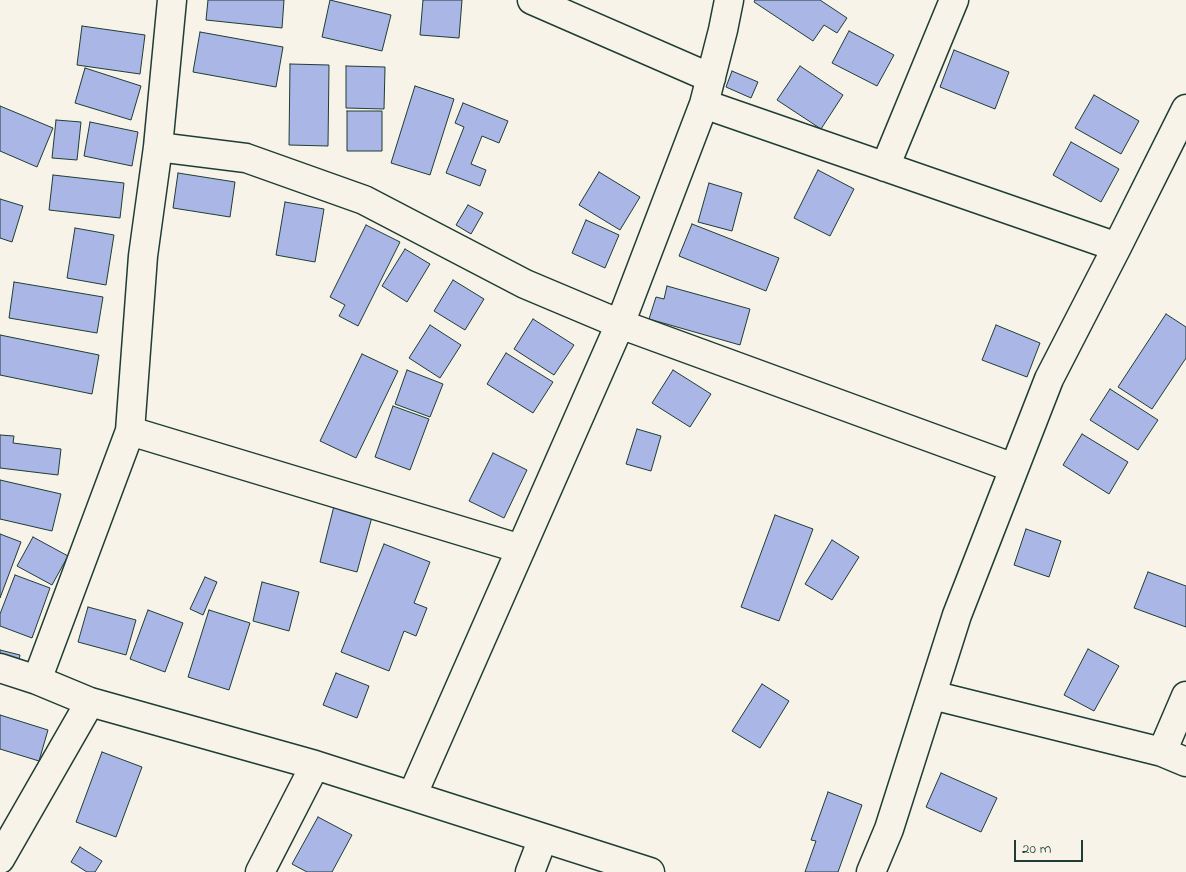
<!DOCTYPE html>
<html>
<head>
<meta charset="utf-8">
<style>
  body { margin:0 }
  #map { position:relative; width:1186px; height:872px; overflow:hidden; background:#f7f3e8; font-family:"Indie Flower",sans-serif }
  canvas { display:block }
  .scale { position:absolute; left:1014px; top:840px; width:69px; height:22px; box-sizing:border-box; border:2px solid #1f3d34; border-top:0; padding-left:6px; font-size:15px; line-height:18px; white-space:nowrap; color:#1f3d34; -webkit-text-stroke:4px #f7f3e8; paint-order:stroke }
</style>
</head>
<body>
<div id="map">
<canvas width="1186" height="872"></canvas>
<div class="scale">20 m</div>
</div>
<script>
const c = document.querySelector('canvas').getContext('2d');
c.lineJoin = 'round';
function fill(path, color) { c.fillStyle = color; c.fill(path, 'evenodd'); }
const poly = rows => new Path2D(rows.map(r => 'M' + r).join(''));
function trace(path, color, width, dash) { c.strokeStyle = color; c.lineWidth = width; c.lineCap = dash ? 'butt' : 'round'; c.setLineDash(dash || []); c.stroke(path); }
const building = poly([
  [208,0,284,0,282,28,206,20,208,0],
  [330,0,391,15,382,51,322,37,330,0],
  [423,0,462,0,459,38,420,35,423,0],
  [755,0,820,0,847,18,837,33,824,25,813,41,754,2,755,0],
  [82,26,145,35,140,74,77,65,82,26],
  [849,31,894,55,877,86,832,63,849,31],
  [200,32,283,47,276,87,193,72,200,32],
  [954,50,1009,72,995,109,940,87,954,50],
  [290,64,329,65,328,146,289,145,290,64],
  [346,66,385,67,384,109,346,108,346,66],
  [800,66,843,95,821,129,777,100,800,66],
  [85,68,141,86,131,120,75,103,85,68],
  [732,71,758,82,751,98,726,87,732,71],
  [415,86,454,99,430,175,391,163,415,86],
  [1094,95,1139,121,1121,154,1075,128,1094,95],
  [463,103,508,121,499,143,482,136,471,164,486,170,480,186,446,173,464,127,455,123,463,103],
  [0,106,53,128,37,167,0,151,0,106],
  [347,111,382,111,382,151,347,151,347,111],
  [56,120,81,122,77,160,52,158,56,120],
  [90,122,138,132,132,166,84,156,90,122],
  [1071,142,1119,169,1101,202,1053,175,1071,142],
  [818,170,854,189,830,236,794,218,818,170],
  [599,172,640,197,620,230,579,205,599,172],
  [178,173,235,182,230,217,173,208,178,173],
  [53,175,124,183,120,218,49,210,53,175],
  [709,183,742,193,732,231,698,222,709,183],
  [0,199,23,206,12,242,0,238,0,199],
  [285,202,324,209,315,262,276,255,285,202],
  [468,205,483,213,471,234,456,225,468,205],
  [586,220,619,235,605,268,572,253,586,220],
  [692,224,779,258,766,291,679,256,692,224],
  [366,225,400,242,358,326,339,316,345,305,330,297,366,225],
  [75,228,114,235,106,285,67,278,75,228],
  [405,249,430,264,407,302,382,286,405,249],
  [453,280,484,299,465,330,434,311,453,280],
  [14,282,103,297,97,333,9,318,14,282],
  [667,286,750,309,740,345,649,319,656,297,664,299,667,286],
  [1166,314,1186,327,1186,358,1152,409,1118,387,1166,314],
  [533,319,574,345,554,375,514,349,533,319],
  [430,325,461,345,440,378,409,358,430,325],
  [996,325,1040,343,1027,377,982,360,996,325],
  [0,335,99,355,92,394,0,375,0,335],
  [506,353,553,382,533,413,487,384,506,353],
  [362,354,398,371,356,458,320,441,362,354],
  [407,370,443,384,430,417,395,404,407,370],
  [673,370,711,394,690,427,652,403,673,370],
  [1110,389,1158,420,1138,450,1090,420,1110,389],
  [393,406,429,419,410,470,375,457,393,406],
  [637,429,661,436,651,471,626,464,637,429],
  [1082,434,1128,462,1109,494,1063,465,1082,434],
  [0,435,14,436,13,443,61,449,58,475,0,468,0,435],
  [493,453,527,470,504,518,469,501,493,453],
  [0,480,61,494,52,531,0,519,0,480],
  [334,506,372,517,357,572,320,562,334,506],
  [775,515,813,529,779,621,741,607,775,515],
  [1026,529,1061,541,1049,577,1014,565,1026,529],
  [0,534,21,542,0,598,0,534],
  [33,537,68,556,52,585,17,566,33,537],
  [832,540,859,557,832,600,805,584,832,540],
  [384,544,430,562,414,603,427,608,416,636,404,631,389,671,341,652,384,544],
  [1148,572,1186,586,1186,627,1134,608,1148,572],
  [15,575,50,588,32,638,0,626,0,614,15,575],
  [205,577,217,582,203,615,190,609,205,577],
  [262,582,299,592,289,631,253,621,262,582],
  [88,607,136,620,126,655,78,642,88,607],
  [148,610,183,623,165,672,130,659,148,610],
  [209,610,250,623,229,690,188,677,209,610],
  [1088,649,1119,666,1094,711,1064,695,1088,649],
  [0,650,20,655,18,664,0,659,0,650],
  [336,673,369,686,357,718,323,705,336,673],
  [762,684,789,701,760,748,732,731,762,684],
  [0,715,48,730,39,761,0,749,0,715],
  [102,752,142,767,116,837,76,822,102,752],
  [941,773,997,798,981,832,926,807,941,773],
  [828,792,862,805,838,872,805,872,816,841,811,840,828,792],
  [318,817,352,835,332,872,307,872,292,864,318,817],
  [80,847,102,861,95,872,87,872,71,862,80,847]
]);
const minor = poly([
  [532,0,711,78],
  [704,104,1117,247],
  [158,147,246,158,364,200,525,284,620,324,1014,468],
  [885,167,954,0],
  [130,431,521,549],
  [0,668,37,680,90,702,315,765,650,872],
  [37,680,130,431,143,256,158,147,172,0],
  [932,695,1162,752,1186,762],
  [1162,752,1186,696],
  [412,796,620,324,704,104,723,30,729,0],
  [0,859,90,702],
  [260,872,315,765],
  [530,872,543,838],
  [871,872,889,829,957,615,1049,379,1117,247,1186,109]
]);
fill(building, '#a9b6e6');
trace(building, '#1f3d34', 1);
trace(minor, '#1f3d34', 31);
trace(minor, '#f7f3e8', 28);
</script>
</body>
</html>
